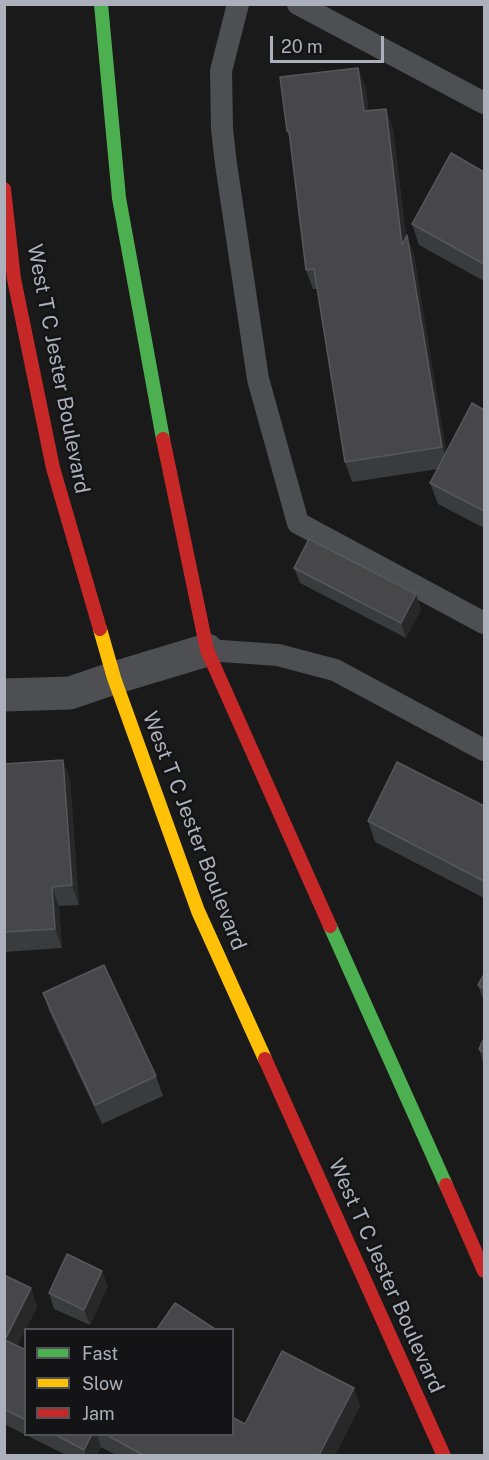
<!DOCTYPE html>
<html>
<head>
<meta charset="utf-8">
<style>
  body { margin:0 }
  #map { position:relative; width:489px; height:1460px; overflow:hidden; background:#1a1a1a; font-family:"Public Sans",sans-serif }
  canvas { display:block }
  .frame { position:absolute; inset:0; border:6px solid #abb0ba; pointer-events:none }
  .legend { position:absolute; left:24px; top:1328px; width:210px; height:108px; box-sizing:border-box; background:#141416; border:2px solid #505258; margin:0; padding:8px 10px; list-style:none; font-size:18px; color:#abb0ba }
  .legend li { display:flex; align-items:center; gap:12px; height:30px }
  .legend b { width:30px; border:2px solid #505258 }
  .scale { position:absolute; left:270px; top:36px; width:114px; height:27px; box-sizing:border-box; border:3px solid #abb0ba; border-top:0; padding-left:8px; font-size:18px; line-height:21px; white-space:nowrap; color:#abb0ba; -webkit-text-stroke:4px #141416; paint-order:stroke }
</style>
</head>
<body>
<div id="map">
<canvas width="489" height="1460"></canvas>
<div class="frame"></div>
<ul class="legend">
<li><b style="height:8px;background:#4caf50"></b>Fast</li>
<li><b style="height:8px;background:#ffc107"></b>Slow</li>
<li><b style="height:8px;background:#c62828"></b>Jam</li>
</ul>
<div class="scale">20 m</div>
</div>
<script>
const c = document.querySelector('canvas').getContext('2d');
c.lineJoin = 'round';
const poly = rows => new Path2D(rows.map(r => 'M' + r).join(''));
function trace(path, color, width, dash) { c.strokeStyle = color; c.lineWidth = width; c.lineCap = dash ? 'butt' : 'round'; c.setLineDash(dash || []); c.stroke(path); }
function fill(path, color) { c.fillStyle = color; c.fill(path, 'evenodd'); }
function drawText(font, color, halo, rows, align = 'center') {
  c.font = font + ' "Public Sans",sans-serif'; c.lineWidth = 5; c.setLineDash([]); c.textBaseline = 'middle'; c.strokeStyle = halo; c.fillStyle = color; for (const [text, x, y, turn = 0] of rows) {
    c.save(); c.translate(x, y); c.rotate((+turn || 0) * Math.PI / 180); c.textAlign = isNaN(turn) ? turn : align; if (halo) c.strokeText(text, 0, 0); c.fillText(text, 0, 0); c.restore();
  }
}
const lane = poly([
  [238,4,221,71,222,129,226,164,258,379,298,523,484,623],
  [298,4,484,103],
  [207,650,278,655,335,670,484,750]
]);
const street = poly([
  [4,695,70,693,114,678,207,650]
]);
const fast = poly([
  [101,4,119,198,163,439],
  [330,926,446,1185]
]);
const slow = poly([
  [100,629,114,678,198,911,265,1059]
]);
const jam = poly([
  [4,189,14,279,53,468,100,629],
  [163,439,207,650,330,926],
  [265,1059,444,1456],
  [446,1185,484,1271]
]);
const wall = poly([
  [366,88,368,111,386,109,393,129,406,237,414,255,446,452,484,410,484,528,438,504,430,483,438,469,352,482,345,462,317,289,313,289,306,270,291,142,287,131],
  [484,172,484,281,419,245,412,224],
  [294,568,421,609,406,638,300,583],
  [4,764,70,779,79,905,59,906,62,948,4,952],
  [484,806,484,898,375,842,368,821],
  [484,974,484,1002,478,985],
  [43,993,156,1076,163,1096,102,1124,50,1013],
  [484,1038,484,1065,479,1049],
  [4,1275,31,1288,37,1307,17,1346,26,1350,26,1434,232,1434,245,1424,354,1388,360,1406,335,1455,116,1455,101,1447,97,1455,66,1455,4,1424],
  [108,1286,90,1325,54,1309,49,1293]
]);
const shadedWall = poly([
  [358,68,366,88,371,131,364,111],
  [386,109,393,129,409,264,402,245],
  [407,235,414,255,449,467,442,447],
  [416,594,421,609,406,638,401,623],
  [63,760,70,779,79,905,72,885],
  [52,887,59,906,62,948,55,929],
  [102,1271,108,1286,90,1325,84,1310],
  [31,1288,37,1307,11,1358,5,1340],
  [354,1388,360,1406,335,1455,319,1455],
  [92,1434,97,1434,101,1447,97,1455,86,1455,84,1450]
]);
const building = poly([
  [358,68,364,111,386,109,402,245,407,235,442,447,345,462,314,269,306,270,289,131,287,131,280,77,358,68],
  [451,153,484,172,484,264,412,224,451,153],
  [472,403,484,410,484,511,430,483,472,403],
  [309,539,416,594,401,623,294,568,309,539],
  [63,760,72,885,52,887,55,929,4,932,4,764,63,760],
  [397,762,484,806,484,881,368,821,397,762],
  [104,965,156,1076,95,1105,43,993,104,965],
  [484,974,484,988,478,985,484,974],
  [484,1038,484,1052,479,1049,484,1038],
  [67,1254,102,1271,84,1310,49,1293,67,1254],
  [4,1275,31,1288,5,1340,26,1350,26,1420,4,1409,4,1275],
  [175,1303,215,1329,157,1329,175,1303],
  [282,1351,354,1388,319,1455,143,1455,105,1434,232,1434,232,1417,245,1424,282,1351],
  [54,1434,92,1434,84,1450,54,1434]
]);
const streetNames = [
  ["West T C Jester Boulevard",58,369,79],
  ["West T C Jester Boulevard",194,831,69],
  ["West T C Jester Boulevard",386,1276,66]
];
trace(lane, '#4e4f53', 22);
trace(street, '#4e4f53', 33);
trace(fast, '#4caf50', 14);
trace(slow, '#ffc107', 14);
trace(jam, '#c62828', 14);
fill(wall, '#3a3b3c');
fill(shadedWall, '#282828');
fill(building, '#474749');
trace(building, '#56585b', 1.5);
drawText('21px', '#abb0ba', '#141416', streetNames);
</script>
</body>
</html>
